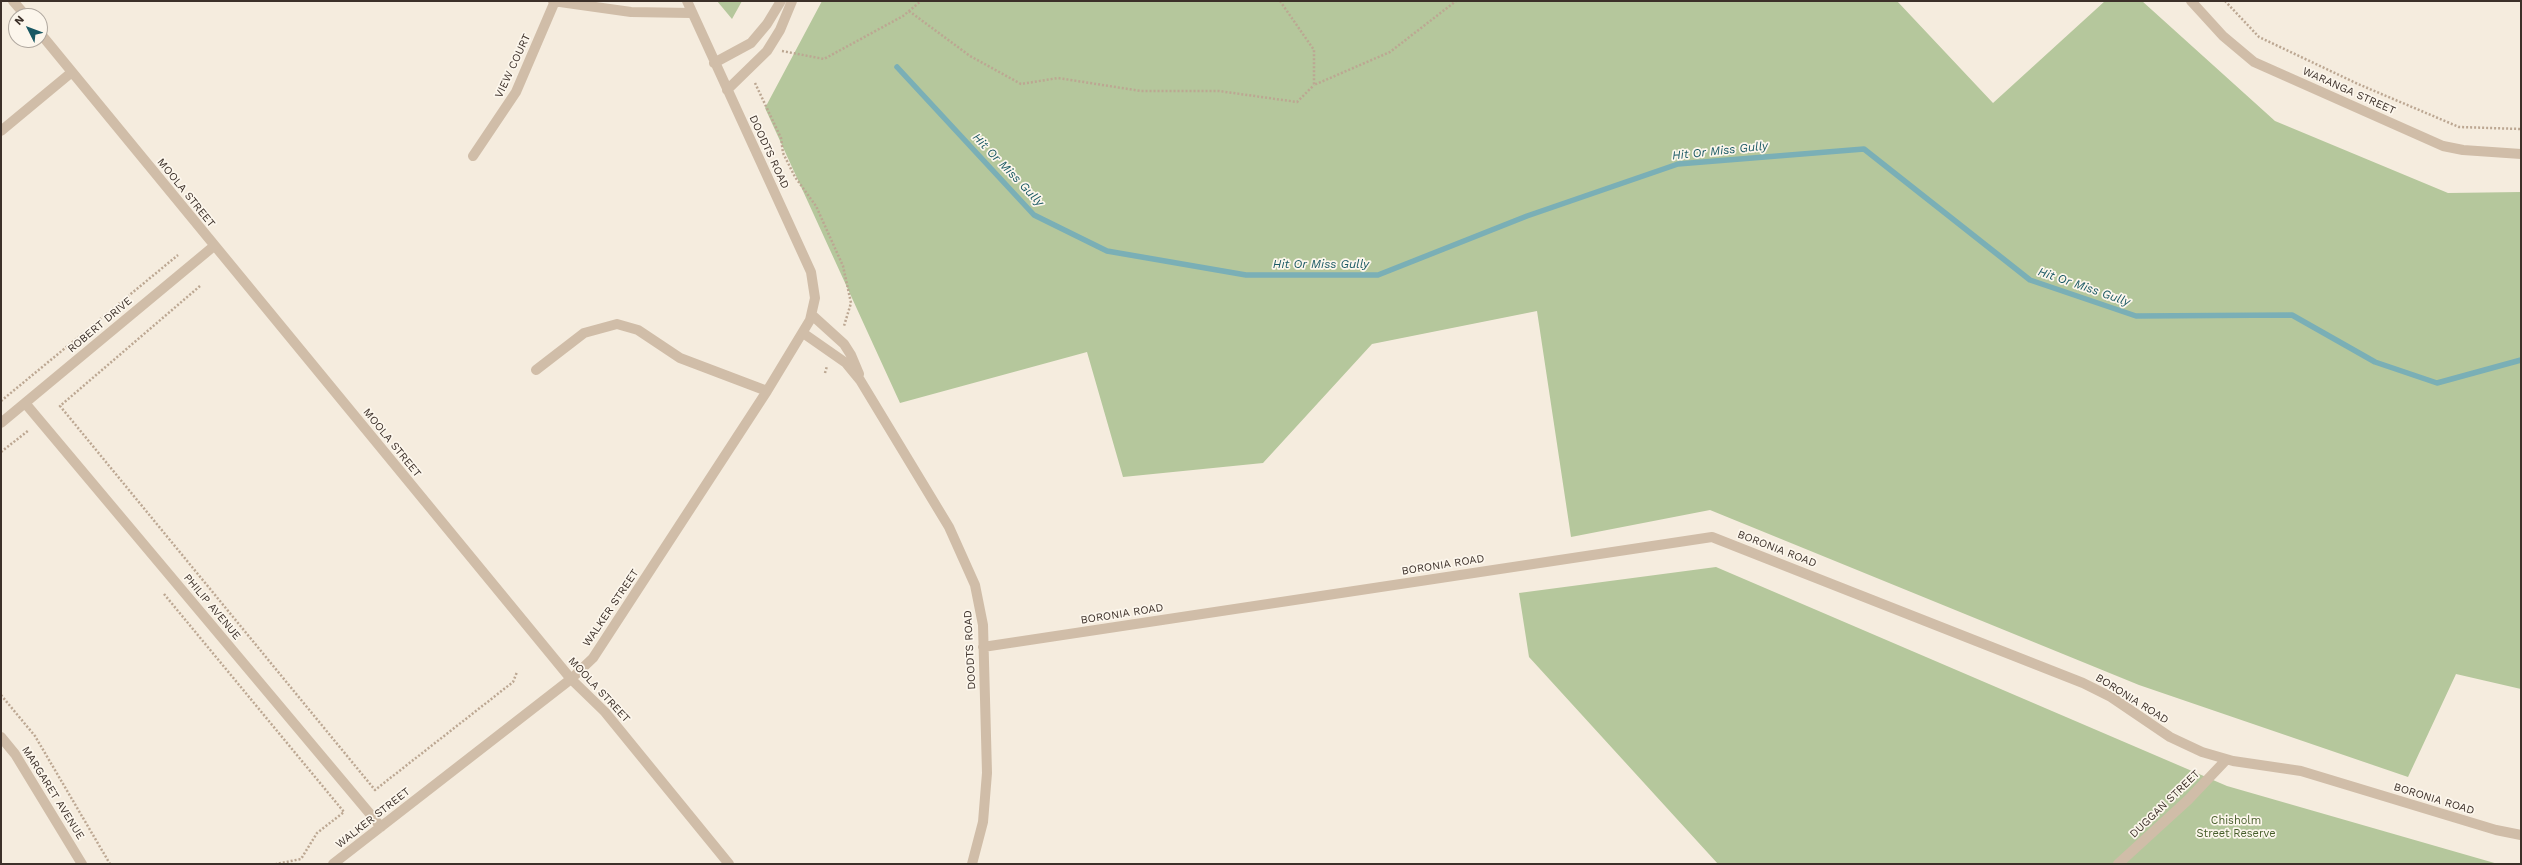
<!DOCTYPE html>
<html>
<head>
<meta charset="utf-8">
<style>
  body { margin:0 }
  #map { position:relative; width:2522px; height:865px; overflow:hidden; background:#f5ecde; font-family:"Work Sans",sans-serif }
  canvas { display:block }
  .frame { position:absolute; inset:0; border:2px solid #3c3029; pointer-events:none }
  .north { position:absolute; left:8px; top:8px; width:40px; height:40px; box-sizing:border-box; background:#fcf6ec; border:1px solid #afa79e; border-radius:50%; rotate:312deg; font-size:11px; font-weight:700; line-height:16px; text-align:center; color:#3c3029 }
  .north::after { content:''; display:block; margin:auto; width:14px; height:18px; background:#195863; clip-path:polygon(50% 0,100% 100%,50% 72%,0 100%) }
</style>
</head>
<body>
<div id="map">
<canvas width="2522" height="865"></canvas>
<div class="frame"></div>
<div class="north">N</div>
</div>
<script>
const c = document.querySelector('canvas').getContext('2d');
c.lineJoin = 'round';
function fill(path, color) { c.fillStyle = color; c.fill(path, 'evenodd'); }
const poly = rows => new Path2D(rows.map(r => 'M' + r).join(''));
function trace(path, color, width, dash) { c.strokeStyle = color; c.lineWidth = width; c.lineCap = dash ? 'butt' : 'round'; c.setLineDash(dash || []); c.stroke(path); }
function drawText(font, color, halo, rows, align = 'center') {
  c.font = font + ' "Work Sans",sans-serif'; c.lineWidth = 3.5; c.setLineDash([]); c.textBaseline = 'middle'; c.strokeStyle = halo; c.fillStyle = color; for (const [text, x, y, turn = 0] of rows) {
    c.save(); c.translate(x, y); c.rotate((+turn || 0) * Math.PI / 180); c.textAlign = isNaN(turn) ? turn : align; if (halo) c.strokeText(text, 0, 0); c.fillText(text, 0, 0); c.restore();
  }
}
const green = poly([
  [717,1,742,1,732,19],
  [822,1,1897,1,1993,103,2105,1,2142,1,2275,121,2448,193,2521,192,2521,689,2456,674,2408,777,2139,685,1710,510,1571,537,1537,311,1372,344,1263,463,1123,477,1087,352,900,403,765,108],
  [1716,567,2227,786,2498,864,1718,864,1529,657,1519,593]
]);
const stream = poly([
  [897,67,1034,215,1107,251,1246,275,1378,275,1527,216,1678,164,1864,149,2030,280,2136,316,2292,315,2375,362,2437,383,2521,360]
]);
const path = poly([
  [1280,1,1314,50,1314,85,1390,52,1456,1],
  [2225,1,2259,37,2358,84,2459,127,2521,129],
  [909,11,970,56,1021,84,1058,78,1141,91,1219,91,1297,102,1314,85],
  [782,51,824,59,903,16,921,1],
  [755,83,781,138,783,153,795,177,816,206,843,266,851,303,844,326],
  [200,286,60,406,375,790,513,682,517,672],
  [825,373,827,366],
  [1,401,178,255],
  [1,452,29,430],
  [164,594,344,812,317,833,301,859,276,864],
  [1,695,35,736,110,864]
]);
const minor = poly([
  [13,1,26,16],
  [553,1,631,12,691,13],
  [2191,1,2223,36,2254,62,2443,146,2463,150,2521,154],
  [40,33,571,679,605,712,729,864],
  [714,63,751,43,767,24,781,1],
  [727,90,767,51,780,30,792,1],
  [1,131,72,72],
  [473,156,516,92,555,1],
  [812,315,844,344,851,355,859,374],
  [803,333,846,363,860,380,949,527,975,585,983,625,987,773,983,822,972,864],
  [536,370,584,333,617,324,638,330,680,358,767,391],
  [25,403,381,827],
  [1,423,214,246],
  [983,647,1712,537,2083,683,2111,697,2170,737,2202,752,2233,761,2301,771,2496,830,2521,835],
  [1,737,15,754,82,864],
  [333,864,571,679,593,658,767,391,810,320,815,298,811,272,687,1],
  [2118,864,2188,800,2226,760]
]);
const streetNames = [
  ["VIEW COURT",513,66,-65],
  ["WARANGA STREET",2349,91,24],
  ["DOODTS ROAD",769,152,65],
  ["MOOLA STREET",186,193,51],
  ["ROBERT DRIVE",100,325,-40],
  ["MOOLA STREET",392,443,51],
  ["BORONIA ROAD",1777,549,21],
  ["BORONIA ROAD",1443,565,-9],
  ["PHILIP AVENUE",212,607,50],
  ["WALKER STREET",611,608,-56],
  ["BORONIA ROAD",1122,614,-9],
  ["DOODTS ROAD",970,650,-93],
  ["MOOLA STREET",599,690,47],
  ["BORONIA ROAD",2132,699,32],
  ["MARGARET AVENUE",53,793,58],
  ["BORONIA ROAD",2434,799,17],
  ["DUGGAN STREET",2165,804,-44],
  ["WALKER STREET",373,818,-38]
];
const parkNames = [
  ["Chisholm",2236,821],
  ["Street Reserve",2236,834]
];
const waterNames = [
  ["Hit Or Miss Gully",1720,151,-6],
  ["Hit Or Miss Gully",1008,170,46],
  ["Hit Or Miss Gully",1321,264],
  ["Hit Or Miss Gully",2084,287,19]
];
fill(green, '#b5c79c');
trace(stream, '#7aafb6', 5.5);
trace(path, '#bca792', 2.5, [2, 2]);
trace(minor, '#d0bda8', 10);
drawText('11px', '#3c3029', '#fcf6ec', streetNames);
drawText('11px', '#465d2a', '#fcf6ec', parkNames);
drawText('italic 12px', '#195863', '#fcf6ec', waterNames);
</script>
</body>
</html>
